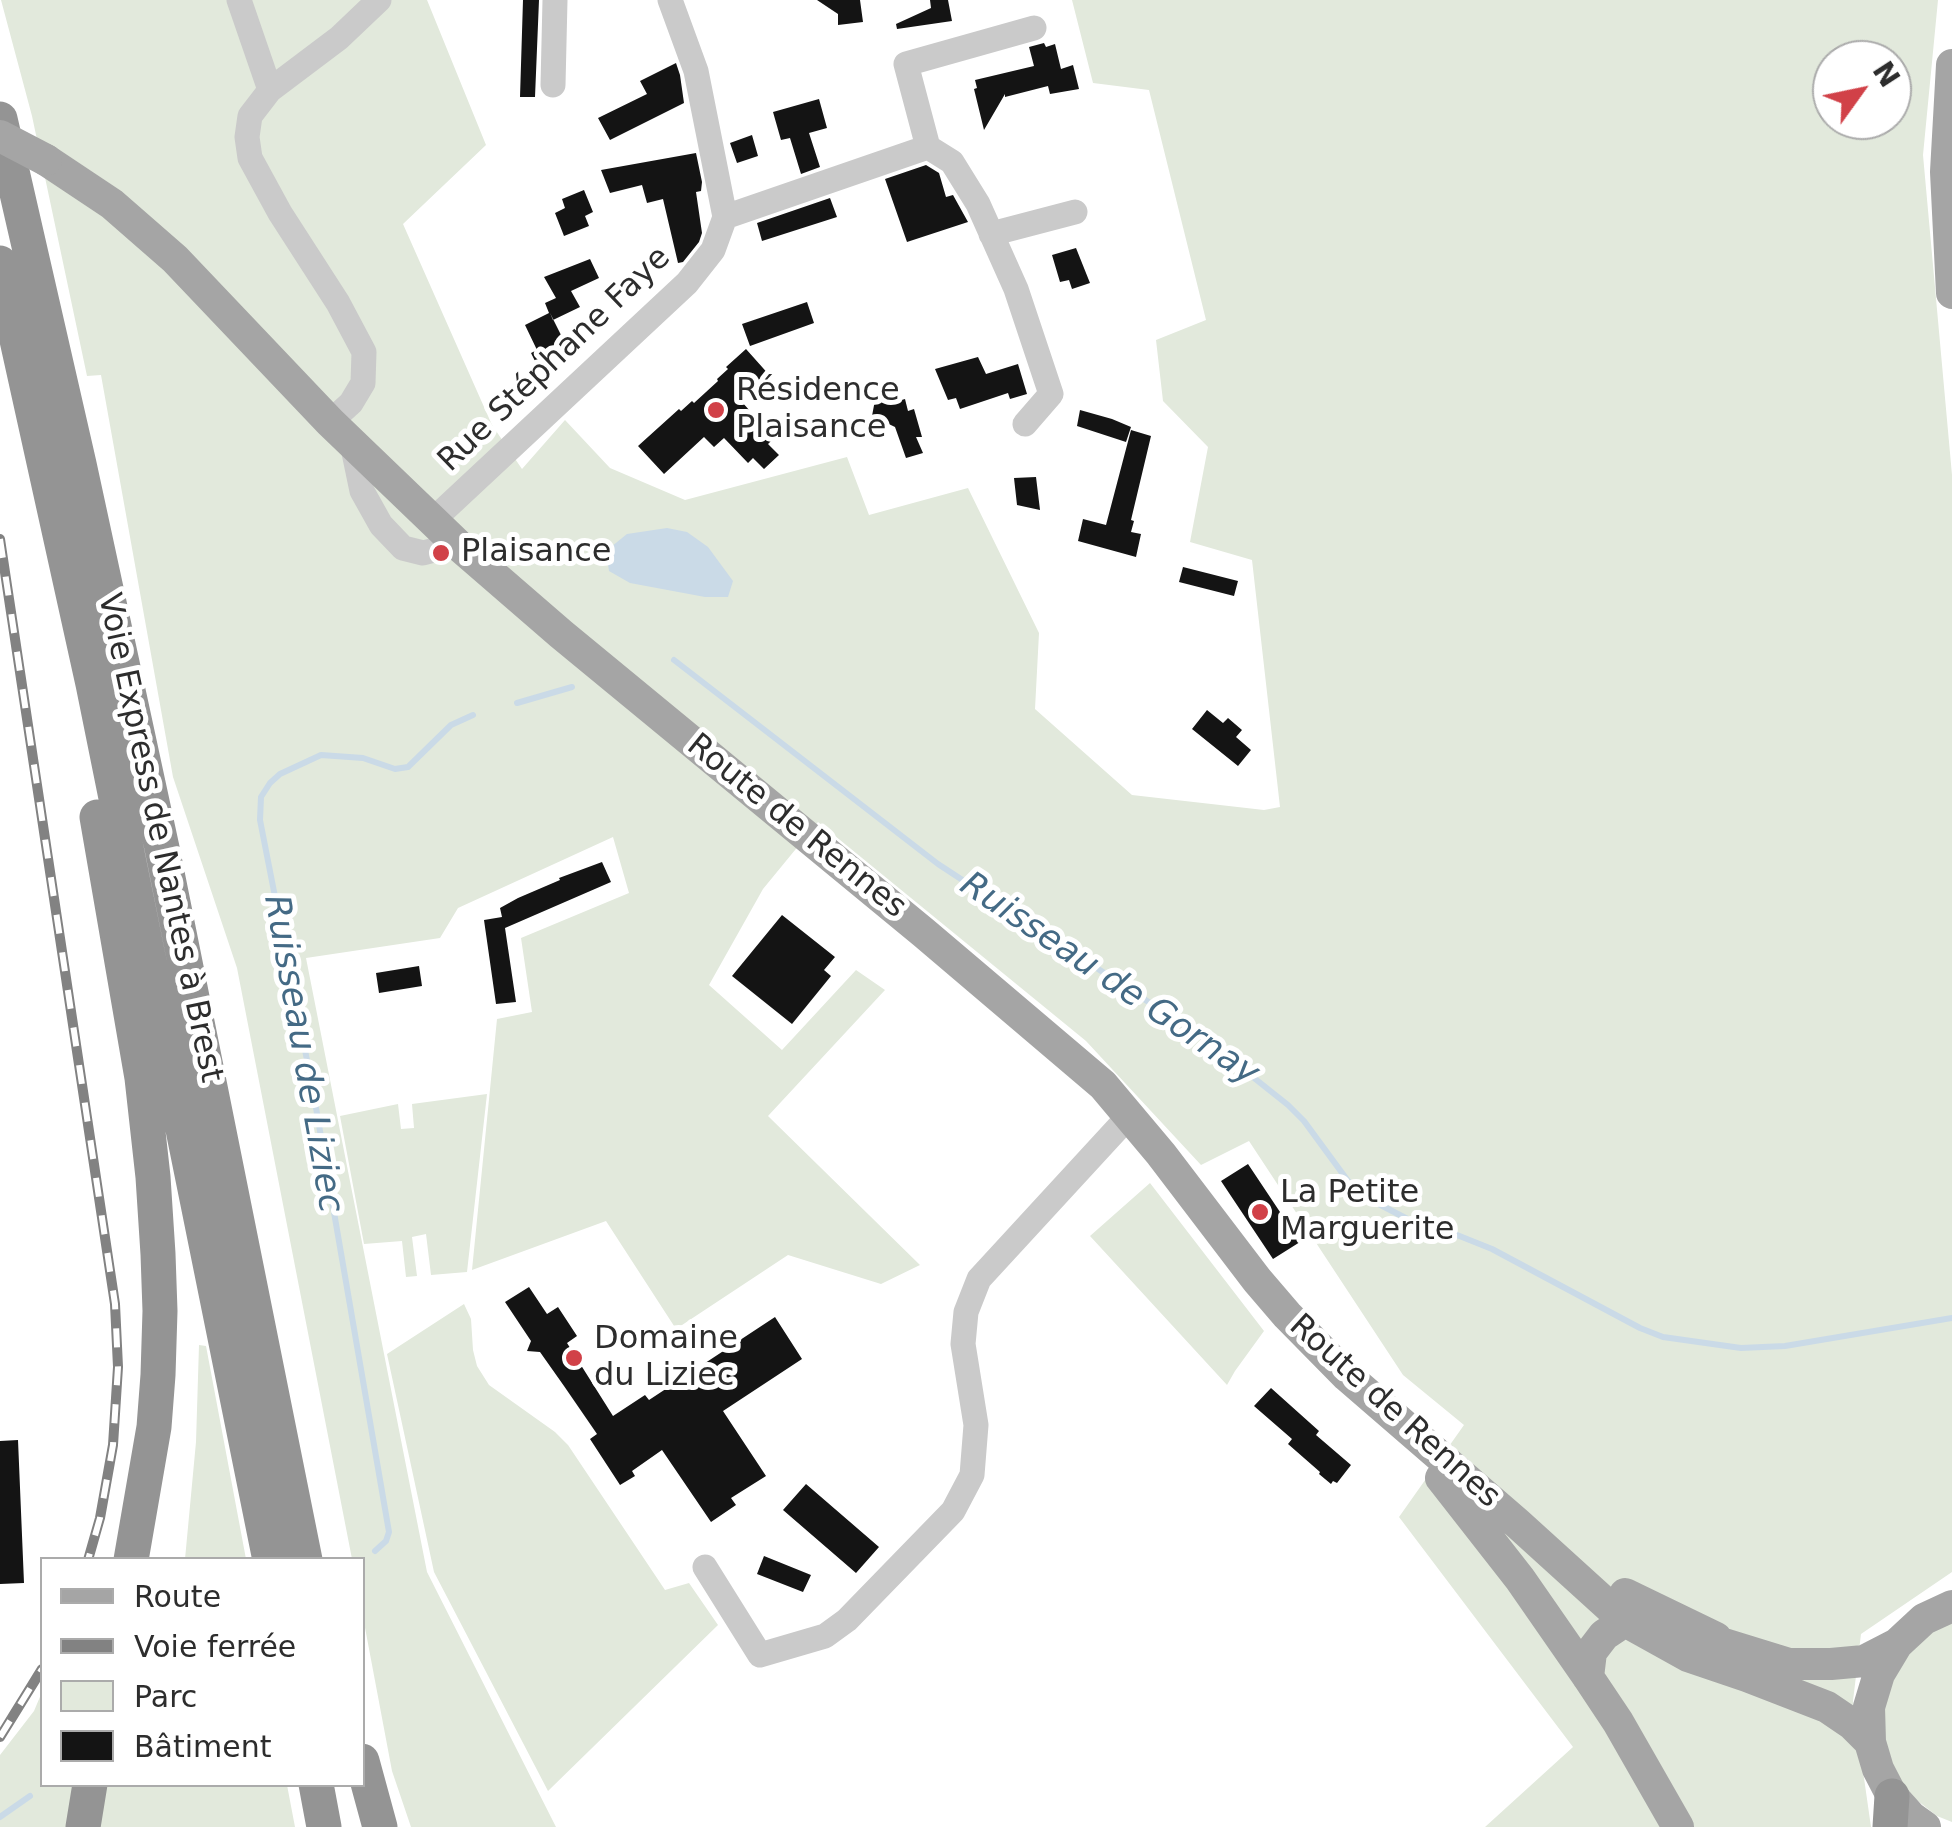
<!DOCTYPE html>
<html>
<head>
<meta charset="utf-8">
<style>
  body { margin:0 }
  #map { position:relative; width:1952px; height:1827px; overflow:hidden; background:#fff; font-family:"DejaVu Sans",sans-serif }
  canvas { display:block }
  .legend { position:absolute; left:40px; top:1557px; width:325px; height:230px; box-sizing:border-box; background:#fff; border:2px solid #ababab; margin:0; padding:12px 18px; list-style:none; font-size:30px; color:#2d2d2d }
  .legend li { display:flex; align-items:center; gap:20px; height:50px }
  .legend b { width:50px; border:2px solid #ababab }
  .north { position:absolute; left:1812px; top:40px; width:100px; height:100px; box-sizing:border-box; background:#fff; border:2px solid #ababab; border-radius:50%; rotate:57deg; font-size:28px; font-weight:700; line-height:40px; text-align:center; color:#2d2d2d }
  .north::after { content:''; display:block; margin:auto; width:35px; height:45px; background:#d14148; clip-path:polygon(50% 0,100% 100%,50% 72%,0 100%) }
</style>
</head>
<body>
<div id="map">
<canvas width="1952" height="1827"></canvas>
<ul class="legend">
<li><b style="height:12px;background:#a5a5a5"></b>Route</li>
<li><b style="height:12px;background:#828282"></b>Voie ferrée</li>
<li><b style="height:28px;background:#e2e9dc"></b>Parc</li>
<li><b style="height:28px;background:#141414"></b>Bâtiment</li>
</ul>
<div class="north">N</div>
</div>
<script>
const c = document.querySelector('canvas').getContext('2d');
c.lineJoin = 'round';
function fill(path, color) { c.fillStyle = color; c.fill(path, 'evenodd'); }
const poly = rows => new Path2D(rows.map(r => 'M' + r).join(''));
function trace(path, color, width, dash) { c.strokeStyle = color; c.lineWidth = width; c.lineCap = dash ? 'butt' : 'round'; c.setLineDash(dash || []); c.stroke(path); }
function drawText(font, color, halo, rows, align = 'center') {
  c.font = font + ' "DejaVu Sans",sans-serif'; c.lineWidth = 10; c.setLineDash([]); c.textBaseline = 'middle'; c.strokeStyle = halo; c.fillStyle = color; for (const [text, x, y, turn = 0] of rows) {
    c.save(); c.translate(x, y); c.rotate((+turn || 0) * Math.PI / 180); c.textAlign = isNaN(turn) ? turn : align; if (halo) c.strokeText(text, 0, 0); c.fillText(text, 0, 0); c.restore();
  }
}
const green = poly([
  [1,0,427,0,486,145,403,224,492,425,522,469,565,420,610,468,685,500,847,457,869,515,968,488,1039,633,1035,709,1132,795,1264,810,1280,807,1252,560,1190,542,1208,447,1163,401,1156,340,1206,320,1149,90,1093,83,1072,0,1938,0,1923,155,1952,475,1952,1572,1861,1634,1853,1701,1871,1827,1485,1827,1573,1747,1399,1517,1464,1425,1403,1375,1249,1141,1201,1165,1086,1041,818,822,763,889,709,985,782,1050,856,970,885,990,768,1116,920,1265,881,1284,788,1255,676,1329,606,1221,472,1270,497,1019,532,1012,521,938,629,893,613,837,458,908,440,938,306,958,427,1572,556,1827,411,1827,392,1771,363,1617,362,1560,352,1559,237,968,173,777,101,375,87,376,32,116],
  [1832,60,1892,60,1892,120,1832,120],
  [487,1094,467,1272,431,1275,426,1234,412,1237,417,1276,406,1277,402,1241,364,1244,340,1116,398,1104,401,1129,414,1128,412,1104],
  [1150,1183,1264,1331,1235,1371,1227,1385,1090,1236],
  [464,1304,471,1319,473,1350,477,1366,489,1385,555,1432,568,1445,665,1590,689,1583,718,1625,548,1791,434,1572,387,1354],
  [199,1345,206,1346,246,1559,185,1559,196,1442],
  [1952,1621,1952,1822,1937,1816,1909,1794,1891,1764,1882,1730,1885,1695,1899,1663,1923,1637],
  [42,1692,42,1784,287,1785,295,1827,0,1827,0,1755,34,1711]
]);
const water = poly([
  [667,528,687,532,708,547,733,581,728,597,705,597,630,583,609,571,606,551,627,534]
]);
const stream = poly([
  [674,660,938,864,1205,1039,1288,1105,1304,1121,1348,1181,1367,1198,1423,1227,1457,1235,1492,1249,1640,1328,1663,1337,1741,1348,1785,1346,1952,1318],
  [517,703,572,687],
  [375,1551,386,1541,389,1532,314,1096,260,820,261,797,270,783,280,774,321,755,363,758,395,769,408,767,451,725,473,715],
  [0,1817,30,1796]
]);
const building = poly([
  [523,0,539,0,535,97,520,97],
  [817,0,860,0,863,22,838,25,838,14],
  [930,0,948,0,952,21,897,29,896,24,931,8],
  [1044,43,1046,47,1055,44,1061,69,1073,65,1079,89,1050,94,1048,86,1005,97,1005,94,984,130,974,89,977,88,975,80,1034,66,1029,47],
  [676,63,680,75,684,103,610,140,598,118,647,94,640,81],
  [819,99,827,128,809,133,820,167,801,174,790,138,781,140,773,112],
  [752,135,758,156,737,163,730,143],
  [696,153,702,182,701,191,696,192,702,233,699,242,683,262,678,263,663,199,647,203,642,185,610,193,601,170],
  [926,165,939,173,946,197,953,195,968,222,907,242,885,179],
  [584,190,593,212,585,216,589,226,564,236,555,213,565,208,562,199],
  [830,198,837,217,762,241,757,223],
  [1076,248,1090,283,1072,289,1069,280,1060,282,1052,255],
  [590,259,599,278,571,291,580,307,553,320,550,313,569,351,538,367,531,353,537,350,525,325,549,313,545,303,556,298,544,277],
  [807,302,814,323,750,346,742,324],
  [746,349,771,377,742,402,774,438,768,444,779,455,764,469,753,458,748,463,724,438,714,447,704,437,664,474,638,446,679,409,681,411,692,401,694,403,718,381,717,379,728,369,726,367],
  [978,357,986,374,1018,364,1027,394,1010,399,1008,393,960,409,956,398,948,400,935,369],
  [905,399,908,411,914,409,922,437,916,437,923,453,906,458,895,427,872,416,875,400,887,404],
  [1080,410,1112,419,1131,427,1126,442,1077,426],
  [1131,430,1151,436,1131,520,1134,521,1131,532,1141,534,1136,557,1078,541,1083,519,1106,525],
  [1036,477,1040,510,1017,505,1014,478],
  [1183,567,1238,581,1234,596,1179,582],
  [1207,710,1223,723,1228,718,1242,730,1236,737,1251,750,1238,766,1192,729],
  [602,862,611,882,505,928,516,1002,496,1004,484,920,502,917,500,908,518,898,560,880,559,878],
  [782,915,835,957,824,970,831,976,792,1024,732,976],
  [419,966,422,986,379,993,376,973],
  [1248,1164,1300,1242,1273,1259,1221,1181],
  [529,1287,547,1314,558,1307,577,1336,567,1343,613,1416,645,1395,649,1400,775,1317,802,1359,723,1411,766,1476,731,1498,736,1505,711,1522,662,1450,632,1471,635,1476,620,1485,590,1439,597,1434,564,1386,540,1352,527,1351,531,1341,505,1302],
  [1271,1388,1319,1431,1316,1435,1351,1465,1337,1483,1333,1481,1331,1484,1319,1474,1320,1472,1288,1444,1292,1439,1254,1406],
  [18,1440,24,1583,0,1584,0,1441],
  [806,1484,879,1547,856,1573,783,1510],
  [764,1556,811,1575,803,1592,757,1574]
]);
const minor = poly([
  [239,0,270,90],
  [670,0,696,71,725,217],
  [553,85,555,0],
  [928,147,952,162,978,204,1016,289,1051,394,1025,424],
  [991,234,1075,212],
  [330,422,351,403,363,383,364,352,338,303,280,213,250,158,247,137,250,116,270,90,339,38,379,0],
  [352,443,362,491,381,525,403,548,423,553,457,544],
  [432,521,687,283,713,250,725,217,928,147,906,64,1034,28],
  [705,1567,760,1655,825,1636,847,1620,953,1511,972,1475,976,1425,963,1344,966,1312,979,1279,1129,1116]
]);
const major = poly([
  [1952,65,1946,172,1952,293],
  [46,160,112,204,175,259,330,422,457,544,561,634,924,933,1103,1085,1161,1154,1257,1280,1287,1315,1347,1376,1517,1523,1625,1621,1688,1656,1747,1676,1827,1707,1852,1724,1870,1742],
  [1441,1478,1520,1579,1588,1677,1618,1722,1678,1827],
  [1625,1594,1716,1638],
  [1695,1635,1789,1664,1831,1664,1864,1661,1897,1644],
  [1588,1677,1591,1652,1604,1635,1625,1621,1636,1619,1643,1620],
  [1925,1827,1911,1817,1892,1796,1878,1769,1870,1742,1869,1707,1879,1674,1897,1644,1924,1619,1952,1606]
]);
const highway = poly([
  [0,119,79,464,162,848,305,1560],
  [0,263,93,684,270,1560],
  [97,817,142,1078,153,1177,158,1254,160,1311,158,1375,154,1427,131,1560],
  [362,1761,380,1827],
  [316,1784,324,1827],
  [83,1827,90,1784],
  [1890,1827,1892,1796]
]);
const rail = poly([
  [0,539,115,1304,118,1367,113,1445,100,1518,88,1560],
  [0,1737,42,1669]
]);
const majorBridge = poly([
  [0,136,46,160]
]);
const markers = [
  [716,410,10,"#d14148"],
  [441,553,10,"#d14148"],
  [1260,1212,10,"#d14148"],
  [574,1358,10,"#d14148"]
];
const streetNames = [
  ["Rue Stéphane Faye",555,360,-44],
  ["Route de Rennes",796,827,39],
  ["Voie Express de Nantes à Brest",159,838,78],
  ["Route de Rennes",1394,1412,42]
];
const poiNames = [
  ["Résidence",736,392],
  ["Plaisance",736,429],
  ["Plaisance",461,553],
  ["La Petite",1280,1194],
  ["Marguerite",1280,1231],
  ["Domaine",594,1340],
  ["du Liziec",594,1377]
];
const waterNames = [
  ["Ruisseau de Gornay",1109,980,34],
  ["Ruisseau de Liziec",302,1054,80]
];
fill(green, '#e2e9dc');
fill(water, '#cadae7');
trace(stream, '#cadae7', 6);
fill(building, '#141414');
trace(minor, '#cacaca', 25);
trace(major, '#a5a5a5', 32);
trace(highway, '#949494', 35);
trace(rail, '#828282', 10);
trace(rail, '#fff', 6, [19]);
trace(majorBridge, '#a5a5a5', 32);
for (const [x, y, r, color] of markers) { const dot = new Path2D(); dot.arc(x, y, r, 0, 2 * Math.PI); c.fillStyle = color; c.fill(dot); trace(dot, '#fff', 4); }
drawText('32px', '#2d2d2d', '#fff', streetNames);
drawText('32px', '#2d2d2d', '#fff', poiNames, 'left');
drawText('italic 35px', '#446a85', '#fff', waterNames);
</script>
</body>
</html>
